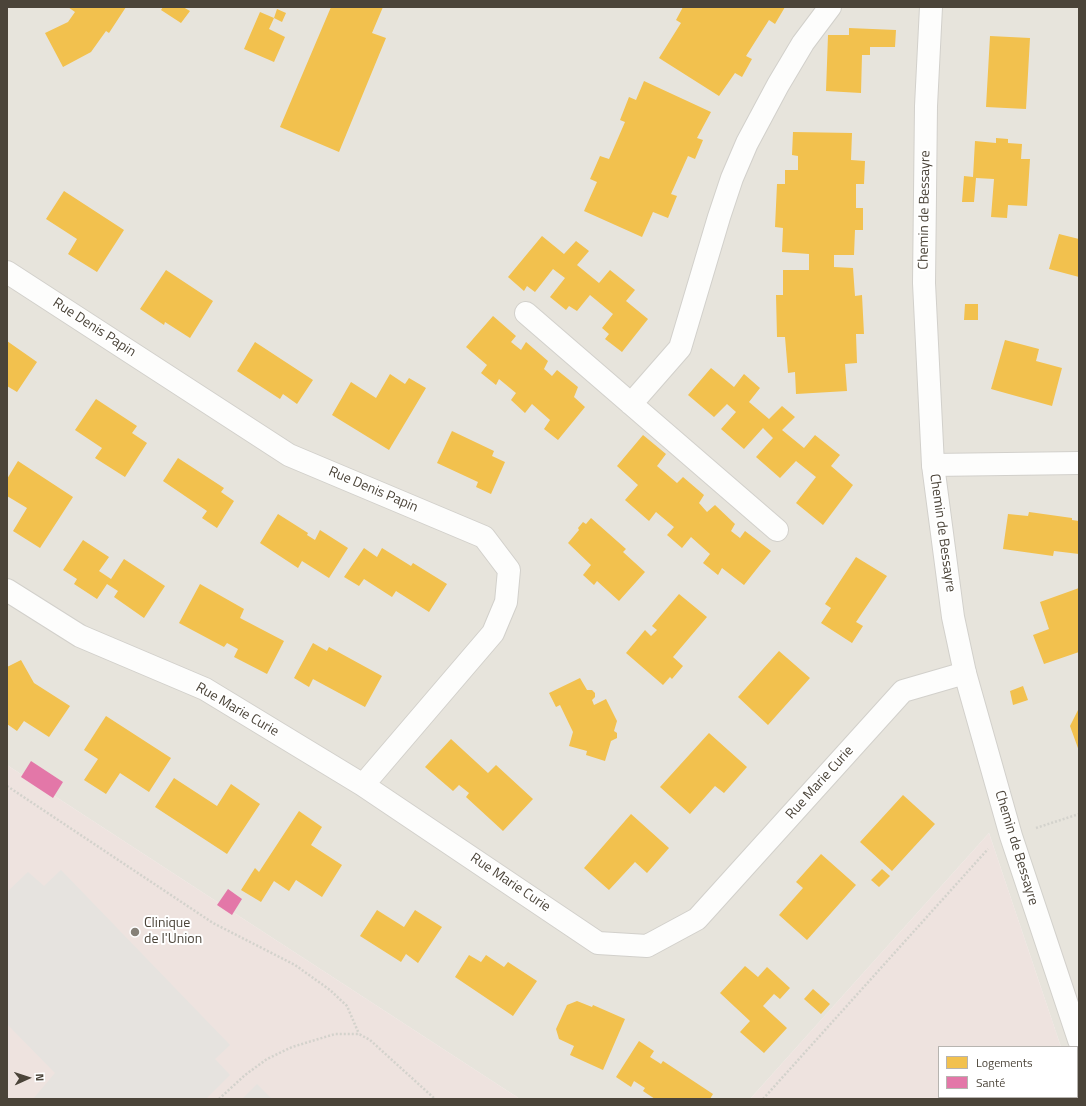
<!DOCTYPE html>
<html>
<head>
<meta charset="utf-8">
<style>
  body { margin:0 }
  #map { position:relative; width:1086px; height:1106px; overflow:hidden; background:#f4f2ee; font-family:"Titillium Web",sans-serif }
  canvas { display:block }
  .frame { position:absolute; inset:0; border:8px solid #4b4439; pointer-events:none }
  .legend { position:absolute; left:938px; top:1046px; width:140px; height:52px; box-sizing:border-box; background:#fff; border:1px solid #b7b4b0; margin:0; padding:5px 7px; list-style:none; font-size:12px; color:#4b4439 }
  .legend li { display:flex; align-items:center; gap:8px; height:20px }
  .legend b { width:20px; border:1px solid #b7b4b0 }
  .north { position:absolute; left:8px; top:1058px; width:40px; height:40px; -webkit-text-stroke:3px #fff; paint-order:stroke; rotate:87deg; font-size:11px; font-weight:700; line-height:16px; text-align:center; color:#4b4439 }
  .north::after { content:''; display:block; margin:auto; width:14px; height:18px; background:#4b4439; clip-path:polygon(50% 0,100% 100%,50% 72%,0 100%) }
</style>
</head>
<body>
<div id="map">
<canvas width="1086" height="1106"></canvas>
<div class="frame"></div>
<ul class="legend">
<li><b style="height:11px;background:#f2c14e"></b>Logements</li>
<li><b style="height:11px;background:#e377a8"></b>Santé</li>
</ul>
<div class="north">N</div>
</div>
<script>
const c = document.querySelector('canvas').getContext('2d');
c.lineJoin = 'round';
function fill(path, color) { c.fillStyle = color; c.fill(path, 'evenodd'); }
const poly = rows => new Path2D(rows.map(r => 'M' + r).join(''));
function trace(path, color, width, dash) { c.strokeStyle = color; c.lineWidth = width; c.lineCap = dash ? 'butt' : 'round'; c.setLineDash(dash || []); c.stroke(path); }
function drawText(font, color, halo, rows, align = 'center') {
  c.font = font + ' "Titillium Web",sans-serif'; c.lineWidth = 4; c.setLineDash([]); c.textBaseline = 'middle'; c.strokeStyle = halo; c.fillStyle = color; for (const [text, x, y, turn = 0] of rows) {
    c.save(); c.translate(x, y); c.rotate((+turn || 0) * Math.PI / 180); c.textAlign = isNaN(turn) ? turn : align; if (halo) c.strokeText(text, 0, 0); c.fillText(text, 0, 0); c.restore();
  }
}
const residential = poly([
  [7,7,1079,7,1079,1099,1073,1099,1073,1097,1077,1097,1077,1047,1061,1047,989,833,750,1099,520,1099,7,765]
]);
const medical = poly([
  [7,765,520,1099,7,1099],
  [989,833,1061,1047,939,1047,939,1097,1073,1097,1073,1099,750,1099]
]);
const parking = poly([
  [61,870,230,1045,215,1059,230,1075,206,1099,33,1099,55,1073,7,1024,7,892,28,872,44,886],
  [257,1084,272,1099,242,1099]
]);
const homes = poly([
  [68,7,126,7,109,33,106,31,91,52,63,67,45,33,68,22,75,12],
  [163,7,183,7,190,11,181,23,161,10],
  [331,7,383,7,372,33,386,38,339,152,280,127],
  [683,7,785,7,775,24,769,20,746,56,752,59,742,77,735,73,719,96,659,58,681,23,676,20],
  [277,9,286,13,282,22,274,18],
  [260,12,274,18,269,29,285,37,274,62,244,49],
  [849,28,896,30,895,47,870,47,870,55,862,55,861,93,826,91,828,35,849,35],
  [990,36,1030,38,1026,109,986,107],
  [644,81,711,112,697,138,703,140,695,159,688,156,671,194,677,196,668,218,653,212,642,237,584,211,597,182,590,179,600,156,609,159,625,122,620,120,629,97,636,100],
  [793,132,852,133,851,160,865,161,864,184,856,184,856,208,863,208,863,230,855,230,854,255,834,255,834,267,853,268,855,296,862,295,864,334,856,334,857,363,845,364,847,391,796,394,795,372,788,373,785,337,777,337,776,295,783,295,783,270,809,270,809,254,782,252,783,228,775,227,777,184,785,184,785,170,798,170,798,156,792,155],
  [996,138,1008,139,1008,143,1022,144,1021,159,1030,159,1027,206,1008,205,1007,218,991,217,994,179,976,178,974,202,962,202,964,176,973,177,975,141,996,143],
  [64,191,124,230,97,272,68,254,77,239,46,219],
  [1059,234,1079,239,1079,277,1049,269],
  [542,236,564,254,576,241,589,251,577,265,599,283,610,270,635,290,626,301,648,319,622,352,605,339,609,334,602,328,613,314,590,295,577,311,569,306,566,310,550,297,565,278,553,269,535,292,527,286,524,291,508,277],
  [166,270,213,301,190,338,165,322,164,325,140,309],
  [965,304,978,304,978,320,964,320],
  [493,316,516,336,511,342,521,350,526,342,548,361,544,369,552,376,557,370,578,387,574,397,585,407,558,440,544,429,550,420,532,404,525,413,511,400,516,393,499,379,496,385,481,373,487,365,466,347],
  [1005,340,1039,349,1036,361,1062,368,1052,406,991,389],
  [7,341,37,362,17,392,7,386],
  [255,342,313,380,297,404,283,394,280,399,237,371],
  [711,368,734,387,744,374,760,388,749,402,769,419,782,406,795,417,782,430,804,448,815,435,840,455,831,466,853,485,823,525,796,503,816,477,796,461,780,478,756,457,773,438,763,428,744,449,721,429,736,412,727,404,714,417,688,395],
  [390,374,405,384,409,378,426,388,389,450,332,415,351,382,376,398],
  [96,399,137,426,132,433,147,443,125,477,95,458,102,448,75,430],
  [452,431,494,451,492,456,505,462,491,494,476,487,478,482,437,463],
  [643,435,666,454,657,466,677,483,683,477,704,495,699,503,707,512,715,505,735,524,731,531,740,538,745,531,771,551,744,585,722,568,718,575,703,563,710,554,691,537,682,548,667,535,674,527,656,512,649,521,625,500,638,485,617,466],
  [178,458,224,488,221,492,234,501,217,528,202,518,207,511,163,481],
  [18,461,73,497,40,548,13,531,27,508,7,496,7,479],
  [1029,512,1072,518,1072,520,1079,521,1079,554,1054,551,1053,556,1003,549,1008,514,1028,516],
  [278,514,308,533,307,535,315,540,320,530,348,548,329,578,302,561,298,568,260,543],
  [591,518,626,549,623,552,645,572,619,601,597,581,594,585,583,575,591,565,568,543,579,530,578,528,583,522,586,524],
  [83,540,109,557,99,571,111,579,124,559,165,586,144,618,114,597,118,591,107,584,97,599,74,584,77,579,63,570],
  [364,548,377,557,382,548,411,566,413,563,447,584,429,612,396,591,392,597,364,579,359,586,344,577],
  [856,557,887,576,856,622,863,626,852,643,821,623,831,608,825,604],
  [200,584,244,609,240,618,284,641,267,674,234,657,238,649,227,643,224,647,179,623],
  [1079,588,1079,652,1044,664,1033,635,1049,629,1040,602],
  [679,594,707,617,673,657,683,666,672,679,670,677,663,685,626,653,645,630,651,636,657,630,652,626],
  [313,643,327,651,329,647,382,676,365,707,313,679,309,687,294,678],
  [779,651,810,678,768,725,738,697],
  [21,660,34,683,70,706,49,737,24,721,17,731,7,724,7,667],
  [580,678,587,690,592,690,595,693,595,697,592,700,594,705,606,699,617,721,614,731,617,733,617,738,611,741,605,761,586,755,587,751,569,746,573,732,560,705,556,707,549,693],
  [1023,686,1028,700,1013,705,1010,691],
  [1079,708,1079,751,1070,726],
  [106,716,171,758,149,792,120,773,106,794,84,780,98,759,84,750],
  [709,733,747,767,724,793,715,786,690,814,660,787],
  [451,739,488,773,496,765,533,799,503,831,466,797,469,793,459,785,453,791,425,767],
  [174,778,217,806,231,784,260,804,227,854,155,807],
  [903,795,935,824,892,871,860,842],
  [299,811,322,827,311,845,342,865,322,897,296,880,289,891,274,881,261,902,241,890,255,868,259,872],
  [631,814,669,848,647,873,635,862,609,890,584,868],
  [821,854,856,885,807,940,779,915,803,888,796,882],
  [882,869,890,876,879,887,871,880],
  [377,910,404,927,415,910,442,927,418,963,406,954,401,962,360,936],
  [469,955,481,962,486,955,504,967,508,962,537,981,513,1016,455,977],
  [745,966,758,977,767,967,790,988,780,999,774,994,763,1006,787,1028,764,1053,740,1032,750,1021,720,993],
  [813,989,830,1004,821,1014,804,999],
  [577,1001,592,1007,593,1005,625,1019,603,1070,570,1055,574,1046,559,1039,556,1029,567,1005],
  [639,1041,654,1051,650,1057,661,1064,663,1061,713,1094,710,1099,655,1099,643,1091,645,1088,634,1081,631,1087,616,1077]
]);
const health = poly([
  [31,761,63,782,53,798,21,777],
  [228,889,242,899,232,915,217,905]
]);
const path = poly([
  [7,786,213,923,295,965,330,990,347,1006,359,1034],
  [1036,828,1079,814],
  [219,1099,245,1075,267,1059,292,1047,335,1034,359,1034,370,1040,435,1099],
  [763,1099,988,849]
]);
const minor = poly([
  [7,272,289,455,484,537,509,570,506,602,493,633,363,785],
  [526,313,777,530],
  [631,404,680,348,719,217,732,178,747,143,778,85,803,43,830,7],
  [933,465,1079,463],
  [7,590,80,636,205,689,363,785,598,943,647,946,697,919,903,691,965,673]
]);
const tertiary = poly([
  [931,7,926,106,924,283,933,465,953,617,965,673,1011,836,1079,1040]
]);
const markers = [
  [135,932,5,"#868178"]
];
const streetNames = [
  ["Chemin de Bessayre",925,210,-89],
  ["Rue Denis Papin",94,328,33],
  ["Rue Denis Papin",373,490,23],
  ["Chemin de Bessayre",942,533,82],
  ["Rue Marie Curie",237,710,30],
  ["Rue Marie Curie",820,783,-48],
  ["Chemin de Bessayre",1016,848,73],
  ["Rue Marie Curie",510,883,34]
];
const poiNames = [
  ["Clinique",144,924],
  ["de l'Union",144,940]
];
fill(residential, '#e7e4dc');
fill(medical, '#eee3df');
fill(parking, '#e6e3df');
fill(homes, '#f2c14e');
fill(health, '#e377a8');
trace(minor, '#d2d0cb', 24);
trace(tertiary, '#d2d0cb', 24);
trace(path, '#d3d2cc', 2.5, [2, 2]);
trace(minor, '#fdfdfc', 22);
trace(tertiary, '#fdfdfc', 22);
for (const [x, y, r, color] of markers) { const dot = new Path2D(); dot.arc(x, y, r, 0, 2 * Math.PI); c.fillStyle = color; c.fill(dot); trace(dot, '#fff', 1.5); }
drawText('14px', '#4b4439', '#fff', streetNames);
drawText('14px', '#4b4439', '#fff', poiNames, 'left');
</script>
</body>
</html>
